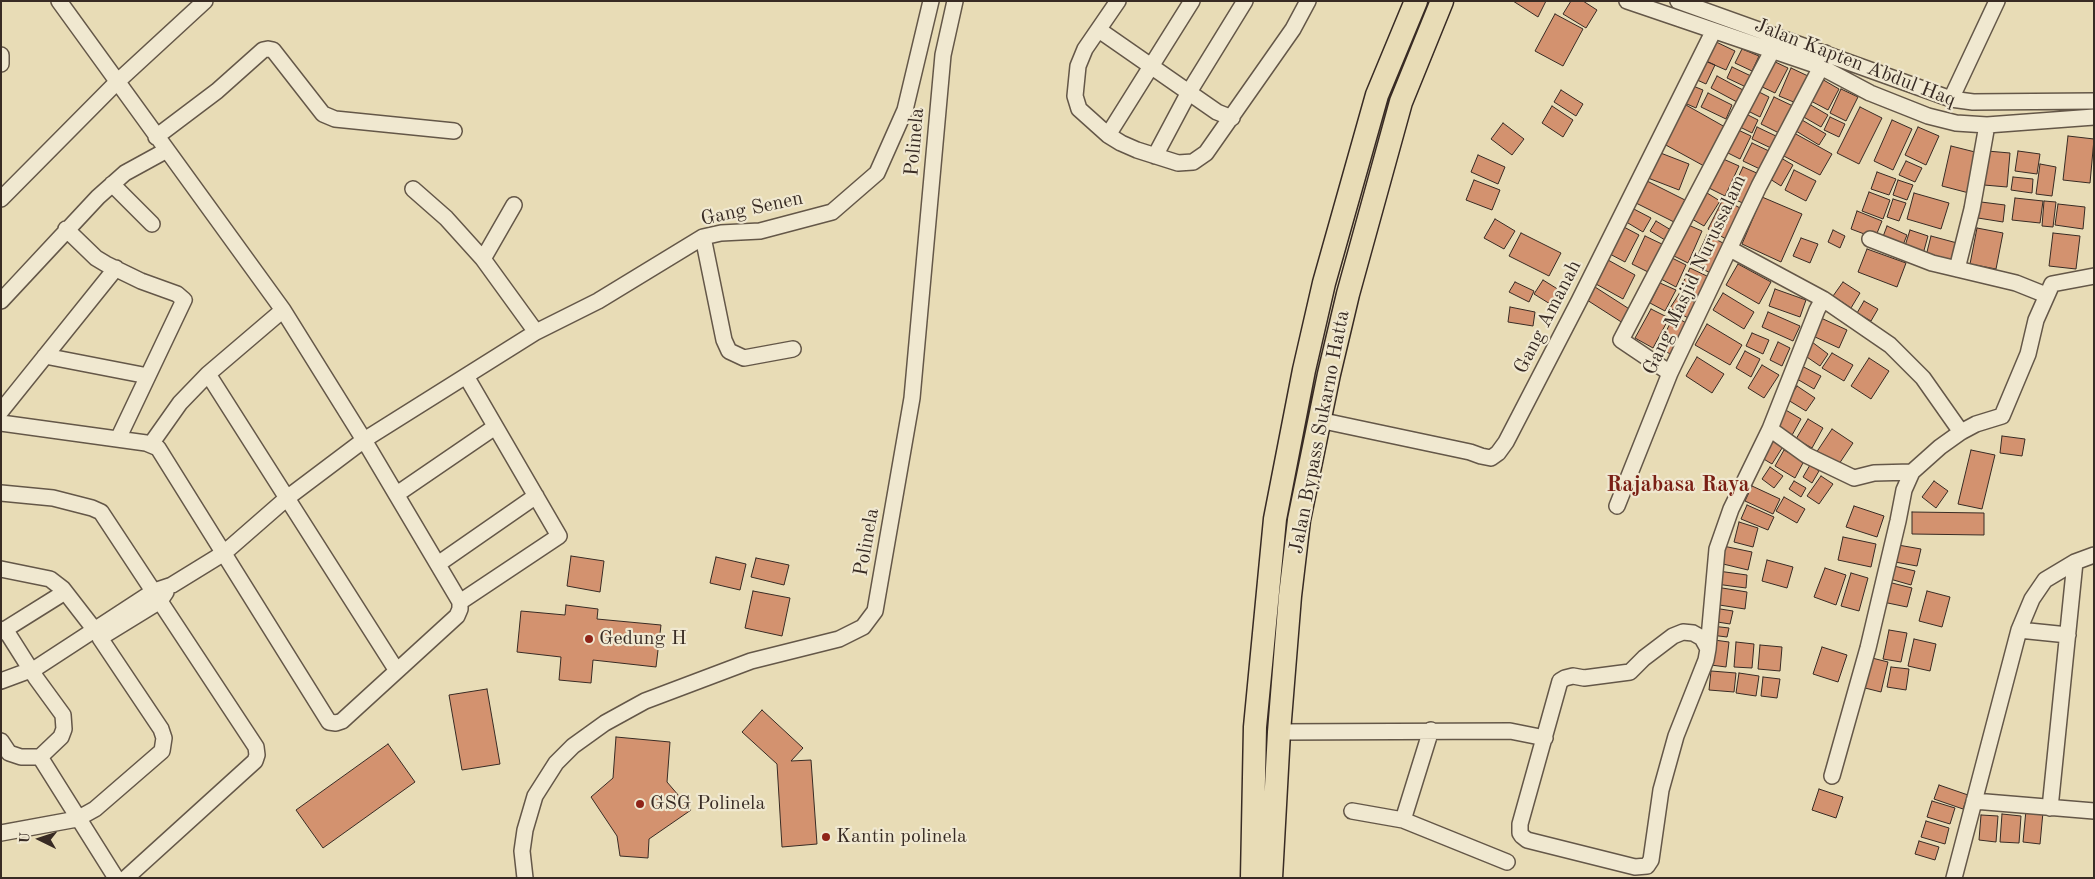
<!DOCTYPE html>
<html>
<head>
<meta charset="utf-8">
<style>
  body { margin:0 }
  #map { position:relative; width:2095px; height:879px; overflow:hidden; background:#e8dcb6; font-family:"Old Standard TT",serif }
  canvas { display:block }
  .frame { position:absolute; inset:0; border:2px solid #382b24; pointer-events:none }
  .north { position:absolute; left:15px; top:814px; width:50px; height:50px; -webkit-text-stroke:4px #f0e8d0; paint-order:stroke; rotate:274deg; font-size:14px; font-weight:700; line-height:20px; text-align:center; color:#382b24 }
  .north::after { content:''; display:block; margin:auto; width:18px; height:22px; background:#382b24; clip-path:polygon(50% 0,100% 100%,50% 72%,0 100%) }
</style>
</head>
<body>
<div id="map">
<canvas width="2095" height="879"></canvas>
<div class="frame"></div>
<div class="north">U</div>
</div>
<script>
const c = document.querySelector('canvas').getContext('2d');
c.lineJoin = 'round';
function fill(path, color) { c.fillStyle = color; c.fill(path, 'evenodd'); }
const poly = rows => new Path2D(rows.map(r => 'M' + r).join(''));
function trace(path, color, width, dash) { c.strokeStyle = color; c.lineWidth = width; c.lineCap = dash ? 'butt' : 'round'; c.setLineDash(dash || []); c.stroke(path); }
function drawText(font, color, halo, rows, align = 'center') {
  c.font = font + ' "Old Standard TT",serif'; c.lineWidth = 4.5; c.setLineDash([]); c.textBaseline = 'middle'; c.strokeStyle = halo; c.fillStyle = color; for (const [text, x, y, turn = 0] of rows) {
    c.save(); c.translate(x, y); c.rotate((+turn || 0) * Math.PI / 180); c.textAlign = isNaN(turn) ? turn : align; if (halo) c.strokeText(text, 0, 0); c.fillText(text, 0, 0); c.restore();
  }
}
const building = poly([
  [1513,1,1546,1,1538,17,1513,1],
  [1571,1,1583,1,1597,10,1586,28,1563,14,1571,1],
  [1555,14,1583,29,1563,66,1535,51,1555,14],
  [1712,40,1735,51,1726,70,1703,60,1712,40],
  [1742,49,1759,56,1752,71,1735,63,1742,49],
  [1704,60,1715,65,1706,84,1695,79,1704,60],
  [1771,60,1788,68,1775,93,1758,85,1771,60],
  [1732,67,1751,76,1746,87,1727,78,1732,67],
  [1791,68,1808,76,1796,103,1779,96,1791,68],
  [1717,76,1743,90,1737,102,1711,88,1717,76],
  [1820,78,1839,89,1828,110,1809,100,1820,78],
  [1688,84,1703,90,1696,108,1680,101,1688,84],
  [1841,89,1858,97,1846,121,1830,113,1841,89],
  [1561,90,1583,104,1576,116,1554,102,1561,90],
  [1755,90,1769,97,1760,117,1746,110,1755,90],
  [1708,93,1732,105,1726,119,1701,107,1708,93],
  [1774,97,1795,107,1781,134,1761,124,1774,97],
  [1809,104,1828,115,1821,127,1802,116,1809,104],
  [1686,105,1725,127,1704,166,1664,144,1686,105],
  [1552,106,1573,120,1563,137,1542,123,1552,106],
  [1860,107,1882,118,1859,164,1837,153,1860,107],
  [1746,114,1758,120,1752,133,1740,127,1746,114],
  [1830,117,1845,124,1839,137,1824,130,1830,117],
  [1802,120,1826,134,1819,145,1796,131,1802,120],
  [1892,120,1912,129,1893,170,1874,161,1892,120],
  [1503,123,1524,139,1512,155,1491,139,1503,123],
  [1757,127,1778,137,1773,149,1752,139,1757,127],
  [1918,127,1939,136,1926,165,1905,155,1918,127],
  [1736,129,1751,136,1740,159,1726,152,1736,129],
  [1794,133,1832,154,1820,175,1782,155,1794,133],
  [2068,136,2094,139,2090,183,2063,180,2068,136],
  [1752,143,1771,152,1762,170,1743,161,1752,143],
  [1951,146,1979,153,1969,193,1942,186,1951,146],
  [1987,151,2010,153,2007,187,1984,185,1987,151],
  [2018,151,2040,154,2037,174,2015,171,2018,151],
  [1658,152,1689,164,1679,190,1648,178,1658,152],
  [1478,155,1505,167,1498,184,1471,172,1478,155],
  [1721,158,1739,166,1725,196,1707,187,1721,158],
  [1781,158,1793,165,1781,186,1770,179,1781,158],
  [1906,161,1922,168,1915,182,1899,175,1906,161],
  [2040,164,2056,167,2052,196,2036,194,2040,164],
  [1743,167,1759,174,1745,204,1729,197,1743,167],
  [1794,170,1816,181,1806,201,1785,190,1794,170],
  [1877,172,1896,179,1889,195,1871,189,1877,172],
  [2013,177,2033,179,2032,193,2011,190,2013,177],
  [1474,180,1500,190,1492,210,1466,200,1474,180],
  [1645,180,1685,200,1674,222,1634,202,1645,180],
  [1898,180,1913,185,1907,200,1893,195,1898,180],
  [1869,192,1890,200,1883,219,1862,211,1869,192],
  [1707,193,1720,201,1704,226,1692,219,1707,193],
  [1914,193,1949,203,1941,229,1907,219,1914,193],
  [1762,197,1802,214,1781,262,1742,244,1762,197],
  [2015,198,2043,201,2040,223,2012,220,2015,198],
  [1723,199,1742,209,1726,239,1708,229,1723,199],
  [1893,199,1906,203,1899,221,1887,217,1893,199],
  [2044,201,2056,202,2053,227,2042,226,2044,201],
  [1981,202,2005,205,2003,222,1978,218,1981,202],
  [2058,204,2085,207,2083,229,2055,225,2058,204],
  [1630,207,1651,218,1643,232,1623,220,1630,207],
  [1857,211,1882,221,1875,238,1851,229,1857,211],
  [1495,219,1515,231,1504,249,1484,238,1495,219],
  [1656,221,1671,230,1665,240,1650,231,1656,221],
  [1686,224,1702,231,1688,263,1672,255,1686,224],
  [1622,226,1639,235,1625,262,1608,253,1622,226],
  [1887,226,1907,235,1901,250,1881,242,1887,226],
  [1977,228,2003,233,1996,269,1970,264,1977,228],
  [1833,230,1845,236,1840,248,1828,242,1833,230],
  [1910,230,1928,236,1923,254,1904,249,1910,230],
  [1521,233,1561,253,1549,276,1509,256,1521,233],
  [2053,233,2080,236,2076,269,2049,266,2053,233],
  [1707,235,1725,244,1711,273,1693,265,1707,235],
  [1645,236,1664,245,1650,273,1632,264,1645,236],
  [1931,236,1957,243,1952,263,1926,256,1931,236],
  [1801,238,1818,244,1810,263,1793,256,1801,238],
  [1867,249,1906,263,1897,287,1858,272,1867,249],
  [1672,258,1686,265,1676,287,1661,279,1672,258],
  [1608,260,1635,275,1623,299,1596,284,1608,260],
  [1738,264,1771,282,1759,304,1726,285,1738,264],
  [1690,268,1711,278,1701,300,1680,289,1690,268],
  [1543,280,1564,293,1555,307,1534,294,1543,280],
  [1515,282,1534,291,1529,302,1509,292,1515,282],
  [1843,282,1860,293,1851,308,1833,296,1843,282],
  [1660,283,1676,290,1665,311,1650,303,1660,283],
  [1595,287,1634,312,1626,325,1587,300,1595,287],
  [1775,289,1806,300,1800,317,1769,306,1775,289],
  [1723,293,1754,312,1744,329,1713,310,1723,293],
  [1679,294,1698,304,1690,319,1670,308,1679,294],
  [1864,301,1878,309,1871,321,1857,313,1864,301],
  [1510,307,1535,312,1533,326,1508,322,1510,307],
  [1651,309,1669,318,1653,348,1635,338,1651,309],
  [1768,312,1800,326,1793,341,1762,327,1768,312],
  [1674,316,1688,324,1672,355,1658,347,1674,316],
  [1821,318,1847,330,1839,348,1813,336,1821,318],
  [1707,324,1742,345,1730,365,1695,345,1707,324],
  [1752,333,1769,340,1763,354,1746,346,1752,333],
  [1778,342,1790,348,1782,366,1770,360,1778,342],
  [1812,342,1828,354,1820,366,1804,355,1812,342],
  [1745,351,1760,359,1751,377,1736,368,1745,351],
  [1832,353,1853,365,1844,381,1822,368,1832,353],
  [1697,357,1724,374,1712,393,1686,376,1697,357],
  [1869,358,1889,371,1871,399,1851,386,1869,358],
  [1798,364,1821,376,1814,389,1792,376,1798,364],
  [1762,365,1779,375,1764,398,1748,388,1762,365],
  [1797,386,1815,398,1806,411,1788,400,1797,386],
  [1784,409,1801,419,1791,437,1774,427,1784,409],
  [1808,419,1823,428,1812,448,1796,439,1808,419],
  [1832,429,1853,443,1837,467,1816,453,1832,429],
  [2002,436,2025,439,2022,456,2000,453,2002,436],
  [1774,438,1784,445,1772,464,1762,458,1774,438],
  [1784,450,1804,461,1795,478,1775,466,1784,450],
  [1971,450,1995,455,1982,509,1958,504,1971,450],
  [1810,465,1819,471,1812,483,1803,477,1810,465],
  [1770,467,1783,476,1774,488,1762,479,1770,467],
  [1821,476,1833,484,1819,504,1807,496,1821,476],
  [1794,481,1806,488,1801,497,1789,489,1794,481],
  [1934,481,1948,491,1936,508,1922,497,1934,481],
  [1752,486,1780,499,1773,514,1745,501,1752,486],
  [1784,497,1805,509,1797,523,1776,511,1784,497],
  [1747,505,1774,517,1768,530,1741,519,1747,505],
  [1854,506,1884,516,1877,537,1846,527,1854,506],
  [1912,512,1984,513,1984,535,1912,534,1912,512],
  [1739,522,1758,528,1753,547,1734,542,1739,522],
  [1843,537,1876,544,1871,567,1838,560,1843,537],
  [1898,545,1921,549,1917,566,1895,562,1898,545],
  [1723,546,1752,552,1748,570,1719,563,1723,546],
  [571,556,604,561,600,592,567,586,571,556],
  [716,557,746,564,740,590,710,583,716,557],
  [756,558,789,565,784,585,751,577,756,558],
  [1767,560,1793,567,1787,588,1762,581,1767,560],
  [1894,566,1915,571,1911,585,1890,579,1894,566],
  [1825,568,1846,575,1836,605,1814,597,1825,568],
  [1718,571,1747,575,1746,588,1716,584,1718,571],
  [1851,573,1868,578,1859,611,1841,606,1851,573],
  [1888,582,1912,588,1907,607,1883,602,1888,582],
  [1716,587,1747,592,1745,609,1713,604,1716,587],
  [753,591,790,598,782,636,745,628,753,591],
  [1927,591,1950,597,1942,627,1919,621,1927,591],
  [566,605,598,609,597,619,661,625,656,667,593,660,591,683,559,680,561,657,517,652,521,611,565,615,566,605],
  [1714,608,1733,611,1730,624,1711,621,1714,608],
  [1712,626,1729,628,1727,637,1711,635,1712,626],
  [1889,630,1907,633,1901,662,1883,659,1889,630],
  [1914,639,1936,644,1930,671,1908,666,1914,639],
  [1714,640,1729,642,1726,667,1711,665,1714,640],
  [1736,642,1754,644,1752,668,1734,667,1736,642],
  [1760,645,1782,647,1780,671,1758,669,1760,645],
  [1822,647,1847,655,1838,682,1813,674,1822,647],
  [1868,657,1888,662,1881,692,1861,687,1868,657],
  [1891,667,1909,669,1906,690,1887,687,1891,667],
  [1711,671,1736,673,1734,692,1709,690,1711,671],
  [1739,673,1759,676,1756,696,1736,693,1739,673],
  [1763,677,1780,679,1777,698,1761,696,1763,677],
  [487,689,500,764,462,770,449,695,487,689],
  [762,710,803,748,791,761,811,760,817,844,782,847,777,764,742,732,762,710],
  [616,737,670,742,667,782,691,810,649,839,648,858,620,856,617,836,591,797,613,778,616,737],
  [388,744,415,782,323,848,296,810,388,744],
  [1939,785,1968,795,1963,809,1934,799,1939,785],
  [1819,789,1843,797,1836,818,1812,810,1819,789],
  [1932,801,1955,808,1950,824,1927,817,1932,801],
  [2026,810,2043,812,2040,844,2023,842,2026,810],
  [2002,814,2021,816,2019,843,2000,842,2002,814],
  [1981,815,1998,816,1996,842,1979,840,1981,815],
  [1926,821,1949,828,1945,844,1921,837,1926,821],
  [1919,841,1939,847,1935,860,1915,854,1919,841]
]);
const minor = poly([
  [1118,1,1085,49,1078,66,1075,96,1079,109,1108,135,1121,143,1137,150,1178,163,1193,162,1206,153,1293,29,1308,1],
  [1627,1,1821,67,1870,93,1928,116,1956,123,1987,125,2094,117],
  [1678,1,1951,99,1973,102,2094,101],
  [1099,30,1217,112,1232,118],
  [1,55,1,64],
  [1951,99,1997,1],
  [1108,135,1192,1],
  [156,137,217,91,263,50,268,49,273,50,323,114,335,119,454,131],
  [1155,156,1189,92,1245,1],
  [112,184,152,224],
  [413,189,446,218,483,259,536,332],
  [1,199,117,82,205,1],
  [66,229,96,258,106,264,141,281,177,294,184,300,118,439],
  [703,237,724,340,729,351,744,358,793,349],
  [1870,239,1932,263,2016,283,2046,295],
  [1730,249,1823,299,1890,345,1923,378,1961,432],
  [483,259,514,205],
  [1957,269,1972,209,1987,125],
  [1,301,98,197,125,173,167,150],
  [283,310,208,374,397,671],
  [45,356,148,376],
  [1670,373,1621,340,1772,51],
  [1,411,116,268],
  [1319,420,1470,452,1481,456,1491,458,1498,453,1506,442,1579,301,1713,32],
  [1,423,146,443,158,448,329,722,336,723,342,721,457,616,460,609,460,602,364,440,283,310,59,1],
  [1770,429,1806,455,1854,478,1874,473,1912,472],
  [151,444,180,403,208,374],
  [1,493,53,498,92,508,101,512,256,747,257,755,255,761,126,878],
  [397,494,495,427],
  [1617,506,1670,373,1759,186,1821,67,1825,53],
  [438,564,536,496],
  [1,569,50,579,63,589,94,629],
  [460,602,559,536,466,376],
  [5,629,36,678,63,715,64,729,61,737,40,757,116,878],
  [2019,630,2068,635],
  [1,632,65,592],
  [103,636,160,601,166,592],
  [1708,649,1702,638,1693,633,1683,632,1673,636,1644,658,1630,672,1584,678,1573,676,1565,678,1560,681,1520,824,1520,833,1522,836,1527,840,1635,867,1647,866,1651,860,1661,790,1676,736,1706,660,1708,649,1717,549,1731,509,1770,429,1817,310,1823,299],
  [1,681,36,668,154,591,172,585,224,553,287,498,364,440,536,332,598,301,703,237,721,233,760,231,832,212,877,173,905,110,931,1],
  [1279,732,1510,731,1545,738],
  [1,741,9,753,21,757,40,757],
  [1832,776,1868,648,1898,521,1904,490,1912,472,1940,447,1961,432,1976,424,2002,416,2028,354,2036,320,2052,284,2094,276],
  [1974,801,2094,811],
  [2050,808,2075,562],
  [1352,811,1403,820,1507,862],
  [1403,820,1431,730],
  [1,833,77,819,95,809,162,751,164,738,161,729,100,638],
  [525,878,522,851,525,830,535,796,556,763,573,746,605,723,645,701,751,661,839,639,863,627,875,611,912,398,943,55,955,1],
  [1954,878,2019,630,2032,599,2045,580,2075,562,2094,555]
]);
const highway = poly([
  [1252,878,1255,727,1275,519,1304,370,1324,283,1377,95,1416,1],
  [1271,878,1279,732,1290,596,1299,520,1329,374,1348,294,1401,102,1442,1]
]);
const markers = [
  [589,639,5,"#8f2418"],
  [640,804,5,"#8f2418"],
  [826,837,5,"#8f2418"]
];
const streetNames = [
  ["Jalan Kapten Abdul Haq",1855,63,21],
  ["Polinela",915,142,-85],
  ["Gang Senen",752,209,-12],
  ["Gang Masjid Nurussalam",1695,275,-65],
  ["Gang Amanah",1548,317,-63],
  ["Jalan Bypass Sukarno Hatta",1320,432,-79],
  ["Polinela",867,542,-80]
];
const poiNames = [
  ["Gedung H",599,639],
  ["GSG Polinela",650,804],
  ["Kantin polinela",836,837]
];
const quarterNames = [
  ["Rajabasa Raya",1678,485]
];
fill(building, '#d3926f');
trace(building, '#382b24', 1);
trace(minor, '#645748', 18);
trace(highway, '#382b24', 25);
trace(minor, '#f0e8d0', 15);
trace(highway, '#e8dcb6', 22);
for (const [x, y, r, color] of markers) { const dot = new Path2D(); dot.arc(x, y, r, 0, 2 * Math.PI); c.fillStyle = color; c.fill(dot); trace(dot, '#f0e8d0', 2); }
drawText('20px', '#382b24', '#f0e8d0', streetNames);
drawText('20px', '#382b24', '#f0e8d0', poiNames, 'left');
drawText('bold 22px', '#7a1f14', '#f0e8d0', quarterNames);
</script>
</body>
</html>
